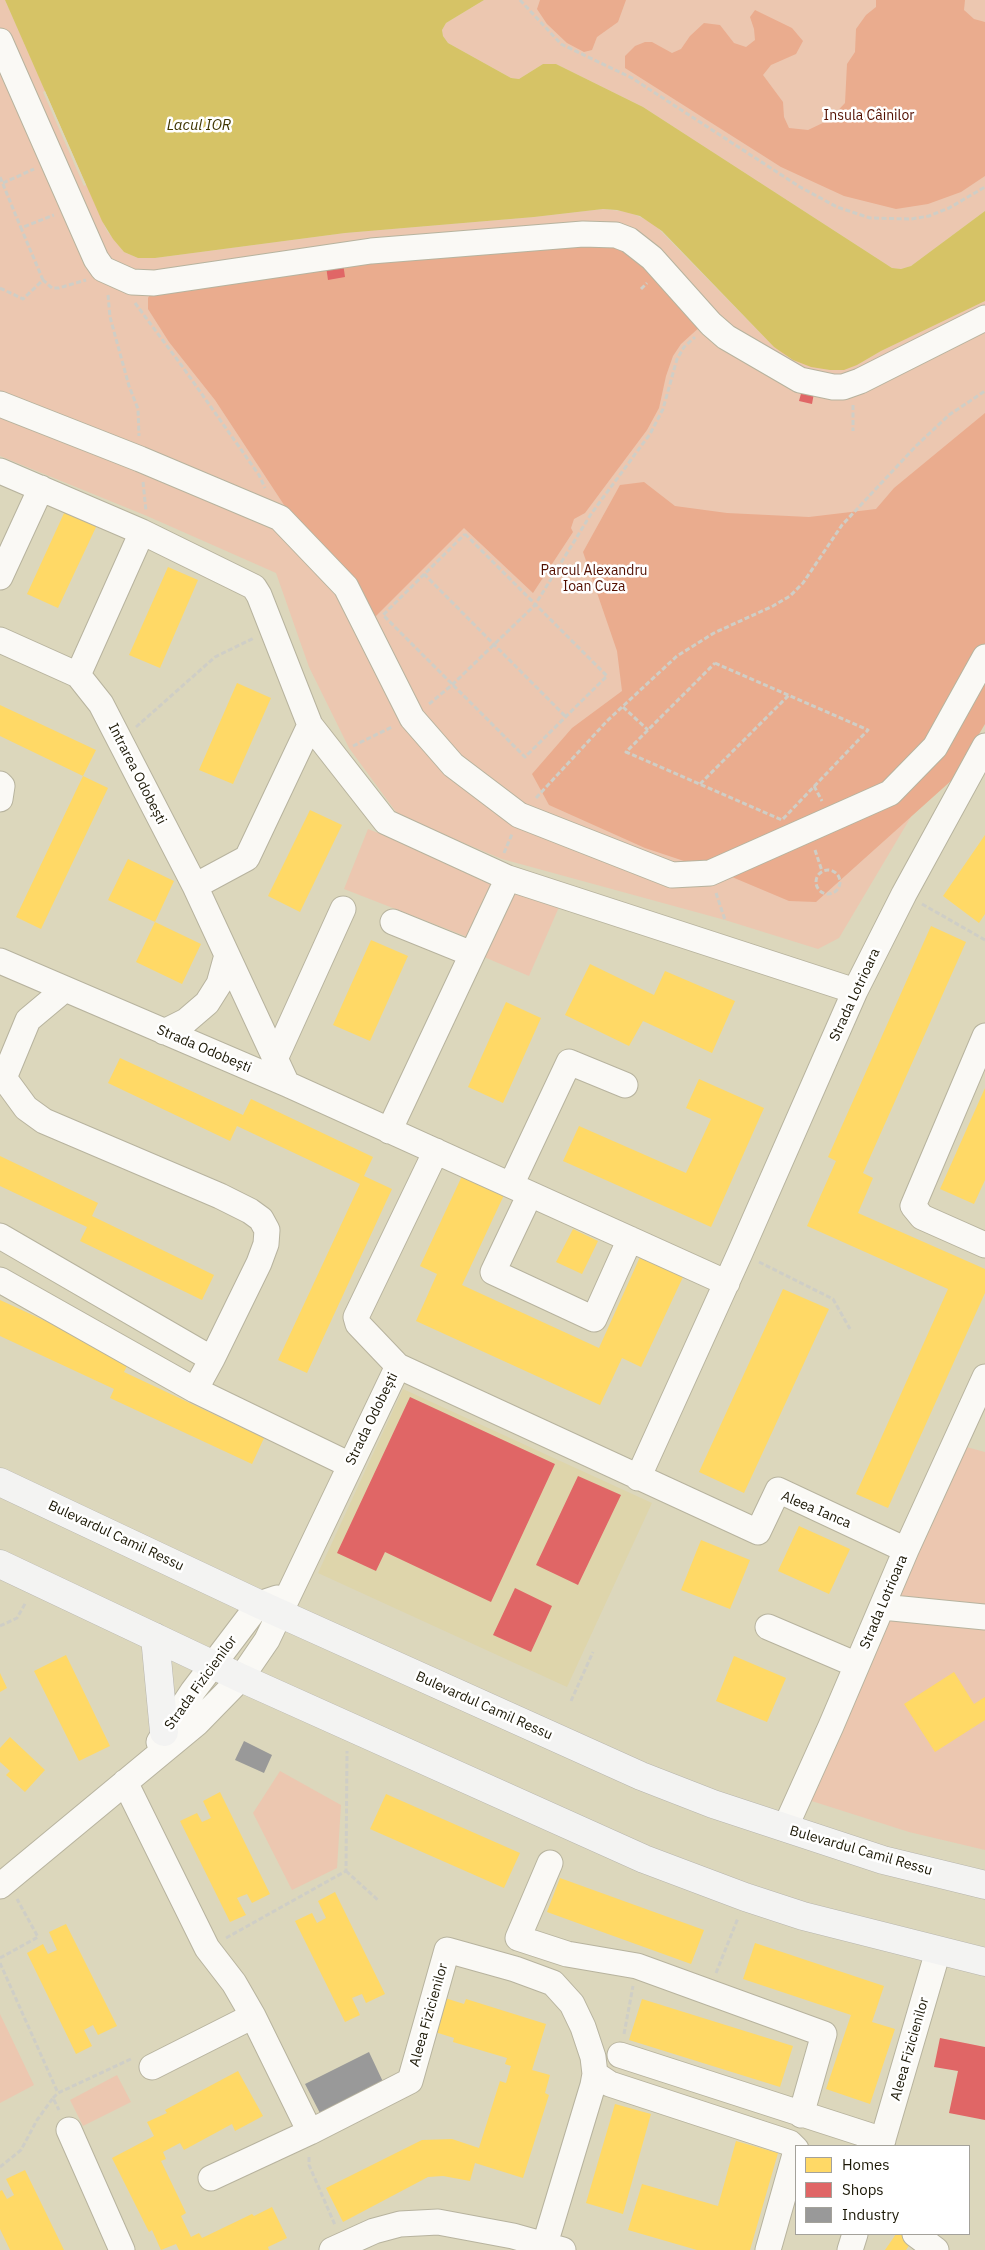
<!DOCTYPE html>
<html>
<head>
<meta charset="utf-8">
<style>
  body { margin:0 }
  #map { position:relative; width:985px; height:2250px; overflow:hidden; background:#dcd7bc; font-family:"IBM Plex Sans",sans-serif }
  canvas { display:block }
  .legend { position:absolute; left:795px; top:2145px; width:175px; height:90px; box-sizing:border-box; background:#fff; border:1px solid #a4a29b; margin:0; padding:6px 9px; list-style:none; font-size:15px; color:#1b1705 }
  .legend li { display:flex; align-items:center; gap:10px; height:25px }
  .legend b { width:25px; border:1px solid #a4a29b }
</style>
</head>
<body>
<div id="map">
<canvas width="985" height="2250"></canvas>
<ul class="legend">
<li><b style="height:14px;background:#ffd966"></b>Homes</li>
<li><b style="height:14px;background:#e06666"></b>Shops</li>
<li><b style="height:14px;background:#999"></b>Industry</li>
</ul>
</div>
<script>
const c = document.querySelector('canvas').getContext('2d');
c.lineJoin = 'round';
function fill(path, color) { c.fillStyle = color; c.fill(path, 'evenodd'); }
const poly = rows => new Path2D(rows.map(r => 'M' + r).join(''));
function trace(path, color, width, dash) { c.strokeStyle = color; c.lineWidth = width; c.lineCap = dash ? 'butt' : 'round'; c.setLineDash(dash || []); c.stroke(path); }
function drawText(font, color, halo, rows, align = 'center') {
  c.font = font + ' "IBM Plex Sans",sans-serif'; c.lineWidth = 5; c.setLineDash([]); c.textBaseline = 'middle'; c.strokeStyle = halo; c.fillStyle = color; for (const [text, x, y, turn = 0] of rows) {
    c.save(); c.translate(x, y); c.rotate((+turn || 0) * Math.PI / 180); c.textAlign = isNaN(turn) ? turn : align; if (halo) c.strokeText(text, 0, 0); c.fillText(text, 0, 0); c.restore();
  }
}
const built = poly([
  [403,1389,652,1503,567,1687,318,1573]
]);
const green = poly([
  [0,0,5,0,107,231,124,252,138,258,155,258,345,233,534,217,603,209,629,212,653,223,774,347,857,365,881,351,985,301,985,692,839,938,818,949,725,920,502,859,399,816,349,748,309,667,276,573,147,516,0,456],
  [484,0,985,0,985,211,911,266,901,269,892,268,643,107,556,64,543,64,519,79,511,78,448,43,443,36,442,30,446,23],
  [368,829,493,878,470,938,344,889],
  [514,888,559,907,529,976,484,957],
  [955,1444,985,1452,985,1850,909,1832,799,1797],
  [280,1771,341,1805,337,1868,292,1890,253,1813],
  [0,2014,34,2085,0,2103],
  [117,2075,131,2102,83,2126,70,2100]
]);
const forest = poly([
  [540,0,626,0,618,22,597,37,592,50,584,52,567,43,547,24,537,9],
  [876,0,965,0,964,10,974,19,985,22,985,176,961,192,928,204,896,209,844,196,781,167,625,68,625,56,635,46,645,42,652,42,672,53,681,49,690,36,704,23,720,25,734,43,746,47,755,40,754,29,750,17,755,10,792,28,803,41,796,54,771,65,763,75,783,102,784,117,789,128,808,130,829,120,845,103,847,64,855,52,856,29,866,15,876,7],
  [605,242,631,252,702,325,681,344,673,356,666,376,659,408,647,430,585,513,574,519,571,528,573,532,533,593,464,528,372,620,292,517,215,400,169,342,148,309,148,298,150,294,393,257],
  [985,413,985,724,952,780,816,902,789,901,732,877,645,848,549,805,532,774,572,728,622,691,617,651,583,552,620,485,644,482,675,506,727,513,809,517,876,509,894,488]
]);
const water = poly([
  [5,0,484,0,446,23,442,30,443,36,448,43,511,78,519,79,543,64,556,64,643,107,892,268,901,269,911,266,985,211,985,301,881,351,857,365,844,370,830,370,811,367,793,360,774,347,662,231,640,216,617,210,603,209,534,217,345,233,155,258,138,258,124,252,113,239,102,221]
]);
const pier = poly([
  [45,91,86,185,84,186,43,92]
]);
const homes = poly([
  [65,511,97,525,58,608,27,594],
  [168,567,198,580,160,668,129,655],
  [237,683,271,698,233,784,199,770],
  [0,705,96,750,83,776,0,736],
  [83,776,108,788,41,929,16,917],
  [310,810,342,825,300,912,268,896],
  [985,835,985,914,979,923,943,896],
  [128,859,174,881,155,922,201,944,182,984,136,962,155,922,108,900],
  [931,926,966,942,863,1173,873,1178,858,1213,985,1269,985,1293,888,1508,856,1494,948,1289,807,1226,836,1161,828,1157],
  [371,940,408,956,370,1041,333,1025],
  [590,964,654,995,665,971,735,1001,712,1053,643,1021,629,1046,565,1015],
  [506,1002,541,1018,503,1103,468,1087],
  [120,1058,243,1115,251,1099,373,1157,364,1176,392,1189,307,1373,278,1360,360,1184,237,1126,230,1141,108,1083],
  [699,1079,764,1108,711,1227,563,1161,579,1126,686,1173,711,1119,686,1108],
  [985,1088,985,1180,974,1204,940,1189],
  [0,1156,98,1203,92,1216,214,1275,202,1300,80,1241,87,1227,0,1186],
  [462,1176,504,1195,462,1285,599,1348,640,1257,683,1277,641,1367,622,1358,600,1405,416,1321,437,1274,420,1266],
  [573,1229,598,1241,582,1274,556,1262],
  [783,1289,829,1309,744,1493,699,1472],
  [0,1300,130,1360,124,1372,264,1438,252,1464,110,1398,114,1389,0,1336],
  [799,1526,850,1549,829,1594,778,1571],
  [701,1540,750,1560,730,1609,681,1590],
  [66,1655,110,1746,79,1761,34,1671],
  [734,1656,786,1678,767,1722,716,1701],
  [954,1672,974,1704,985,1697,985,1720,935,1752,904,1704],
  [0,1673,7,1688,0,1692],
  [10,1737,45,1770,25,1792,6,1775,10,1771,0,1762,0,1748],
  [220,1792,270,1894,252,1903,247,1894,237,1898,246,1915,230,1922,180,1821,197,1813,202,1822,211,1818,203,1801],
  [386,1794,520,1853,504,1888,370,1829],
  [560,1878,704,1930,691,1964,547,1912],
  [335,1892,385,1994,366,2003,362,1994,352,1998,360,2015,345,2022,295,1921,312,1913,317,1923,326,1918,318,1901],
  [66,1924,117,2026,98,2035,93,2025,84,2030,92,2046,76,2054,27,1953,43,1944,48,1954,57,1950,49,1932],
  [755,1943,884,1986,872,2022,895,2029,870,2104,826,2089,851,2015,743,1979],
  [445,1998,464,2004,466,1999,546,2024,532,2070,550,2075,545,2093,549,2095,523,2178,475,2163,470,2181,443,2176,428,2177,343,2222,326,2188,422,2140,452,2139,479,2148,500,2081,506,2083,511,2066,505,2064,507,2058,453,2042,454,2038,435,2032],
  [642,1999,793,2046,780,2087,629,2040],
  [238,2071,263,2116,235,2131,232,2124,184,2150,180,2143,163,2152,166,2159,161,2161,186,2213,181,2216,191,2237,199,2233,202,2238,252,2214,254,2216,272,2207,287,2238,268,2247,269,2250,179,2250,176,2244,161,2250,152,2230,149,2232,112,2158,154,2136,147,2122,167,2113,165,2110],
  [615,2104,651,2114,623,2214,586,2203],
  [736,2141,778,2153,750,2250,697,2250,628,2230,642,2184,718,2206],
  [25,2170,64,2250,10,2250,0,2229,0,2191,2,2190,7,2199,14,2195,6,2179],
  [896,2234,900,2234,912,2241,906,2250,885,2250]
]);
const shops = poly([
  [343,263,345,277,328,280,326,266],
  [802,390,814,393,812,404,799,401],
  [410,1397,555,1464,491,1602,385,1552,376,1571,337,1553],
  [578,1476,621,1495,578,1585,536,1565],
  [515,1588,552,1606,531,1652,493,1635],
  [940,2038,985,2047,985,2120,949,2113,958,2071,934,2067]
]);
const industry = poly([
  [244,1741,272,1755,264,1773,235,1760],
  [369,2052,385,2086,322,2117,305,2084]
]);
const path = poly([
  [520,0,561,44,632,78,800,187,837,207,870,218,911,219,929,216,949,208,985,187],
  [0,177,21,228],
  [3,183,34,169],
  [43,280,21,228,54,215],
  [0,288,23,299,43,280,52,288,59,288,86,280],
  [641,289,647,283],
  [108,295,110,317,129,386,138,409,139,436],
  [135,303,182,366,259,475,265,488],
  [853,405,853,431],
  [143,482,146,511],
  [465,534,607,676,525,757,383,615,465,534],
  [424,574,566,717],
  [715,663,868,730,782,820,626,752,715,663],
  [429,704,452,685,535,605,591,514,650,434,663,409,677,359,684,347,695,337],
  [623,707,648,730],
  [136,727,215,657,254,638],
  [353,746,392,727],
  [700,784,789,695],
  [814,786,822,801],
  [536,798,607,721,677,656,714,633,773,606,790,596,803,583,842,525,916,446,949,415,985,391],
  [815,850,822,871],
  [504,853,512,834],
  '816 882a12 12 0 1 1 24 0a12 12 0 1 1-24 0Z',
  [716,893,725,920],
  [922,904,985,940],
  [759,1262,833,1299,850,1329],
  [0,1626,17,1618,26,1602],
  [571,1701,593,1652],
  [346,1871,379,1901],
  [226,1938,346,1871,347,1751],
  [0,1958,38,1937,17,1899],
  [0,1963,58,2093],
  [716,1973,738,1918],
  [624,2034,633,1986],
  [53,2098,58,2093,133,2058],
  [309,2157,309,2165,335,2225],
  [0,2167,21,2150,37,2120,53,2098,59,2110]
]);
const minor = poly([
  [0,41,96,259,103,269,132,282,154,283,371,251,583,234,616,235,629,240,652,258,711,324,726,337,800,380,833,387,843,387,860,381,985,318],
  [0,404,140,459,280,518,346,587,412,718,453,765,519,815,672,875,710,873,890,793,935,747,985,657],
  [0,471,142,532,254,587,259,595,310,725,386,822,508,878,855,991],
  [0,577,41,488],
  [0,640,78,675,101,704,195,886,287,1084],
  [78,675,142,532],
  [0,784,2,786,0,799],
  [195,886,247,858,310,725],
  [393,922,472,954],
  [0,961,287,1084,727,1283],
  [164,1032,186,1021,207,1003,219,984,227,955],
  [985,1036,913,1206,922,1217,985,1245],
  [275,1059,343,909],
  [4,1078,26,1108,44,1121,220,1196,250,1211,261,1219,267,1230,266,1244,259,1263,212,1359,195,1390],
  [0,1079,4,1078,28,1020,65,989],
  [389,1131,508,878],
  [511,1185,569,1062,625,1085],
  [530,1194,493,1272,594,1319,630,1239],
  [0,1236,212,1359],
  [0,1280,195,1390,350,1465],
  [398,1366,758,1532,778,1490,906,1550],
  [638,1478,740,1253,855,991,904,894,985,746],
  [882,1607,985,1617],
  [768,1627,857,1665],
  [159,1742,193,1691,259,1604,277,1598],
  [125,1782,207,1948,234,1983,253,2016,310,2132],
  [785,1828,831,1726,906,1550,985,1377],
  [550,1863,518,1938,567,1954,637,1966,824,2034,801,2115],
  [0,1886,197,1723,241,1678,267,1640,398,1366,358,1324,356,1317,436,1151],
  [620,2055,883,2140],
  [152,2067,253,2016],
  [595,2074,610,2084,790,2143,796,2149],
  [69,2130,122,2250],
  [881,2146,938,1951],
  [211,2178,310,2132,410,2081,447,1950,515,1969,553,1983,572,2004,583,2027,593,2057,595,2074,593,2085,545,2244],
  [915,2234,936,2250],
  [332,2250,374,2231,400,2224,438,2222,513,2236,563,2250],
  [768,2250,796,2151],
  [850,2250,855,2234]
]);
const major = poly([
  [0,1482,259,1604,641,1776,713,1804,883,1860,985,1885],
  [0,1564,241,1678,644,1859,745,1897,803,1916,985,1962],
  [155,1637,164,1732]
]);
const parkNames = [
  ["Insula Câinilor",869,116],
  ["Parcul Alexandru",594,571],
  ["Ioan Cuza",594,587]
];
const streetNames = [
  ["Intrarea Odobești",137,774,63],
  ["Strada Lotrioara",855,995,-65],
  ["Strada Odobești",204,1049,23],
  ["Strada Odobești",372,1419,-64],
  ["Aleea Ianca",816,1510,23],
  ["Bulevardul Camil Ressu",116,1536,25],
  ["Strada Lotrioara",884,1602,-67],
  ["Strada Fizicienilor",201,1683,-54],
  ["Bulevardul Camil Ressu",484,1706,24],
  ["Bulevardul Camil Ressu",861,1851,16],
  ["Aleea Fizicienilor",429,2015,-74],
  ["Aleea Fizicienilor",910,2049,-74]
];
const waterNames = [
  ["Lacul IOR",199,126]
];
fill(built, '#ded5ab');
fill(green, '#ecc7b0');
fill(forest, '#eaac8e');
fill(water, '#d6c366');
fill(pier, '#dcd7bc');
fill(homes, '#ffd966');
fill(shops, '#e06666');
fill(industry, '#999');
trace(minor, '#b7b39e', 27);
trace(major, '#b6b4ac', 29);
trace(path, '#cfcec6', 3, [5, 2.5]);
trace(minor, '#faf9f5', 25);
trace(major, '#f3f3f2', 28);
drawText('14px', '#520f00', '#fff', parkNames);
drawText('14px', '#1b1705', '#fff', streetNames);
drawText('italic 15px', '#3f3500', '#fff', waterNames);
</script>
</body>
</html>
